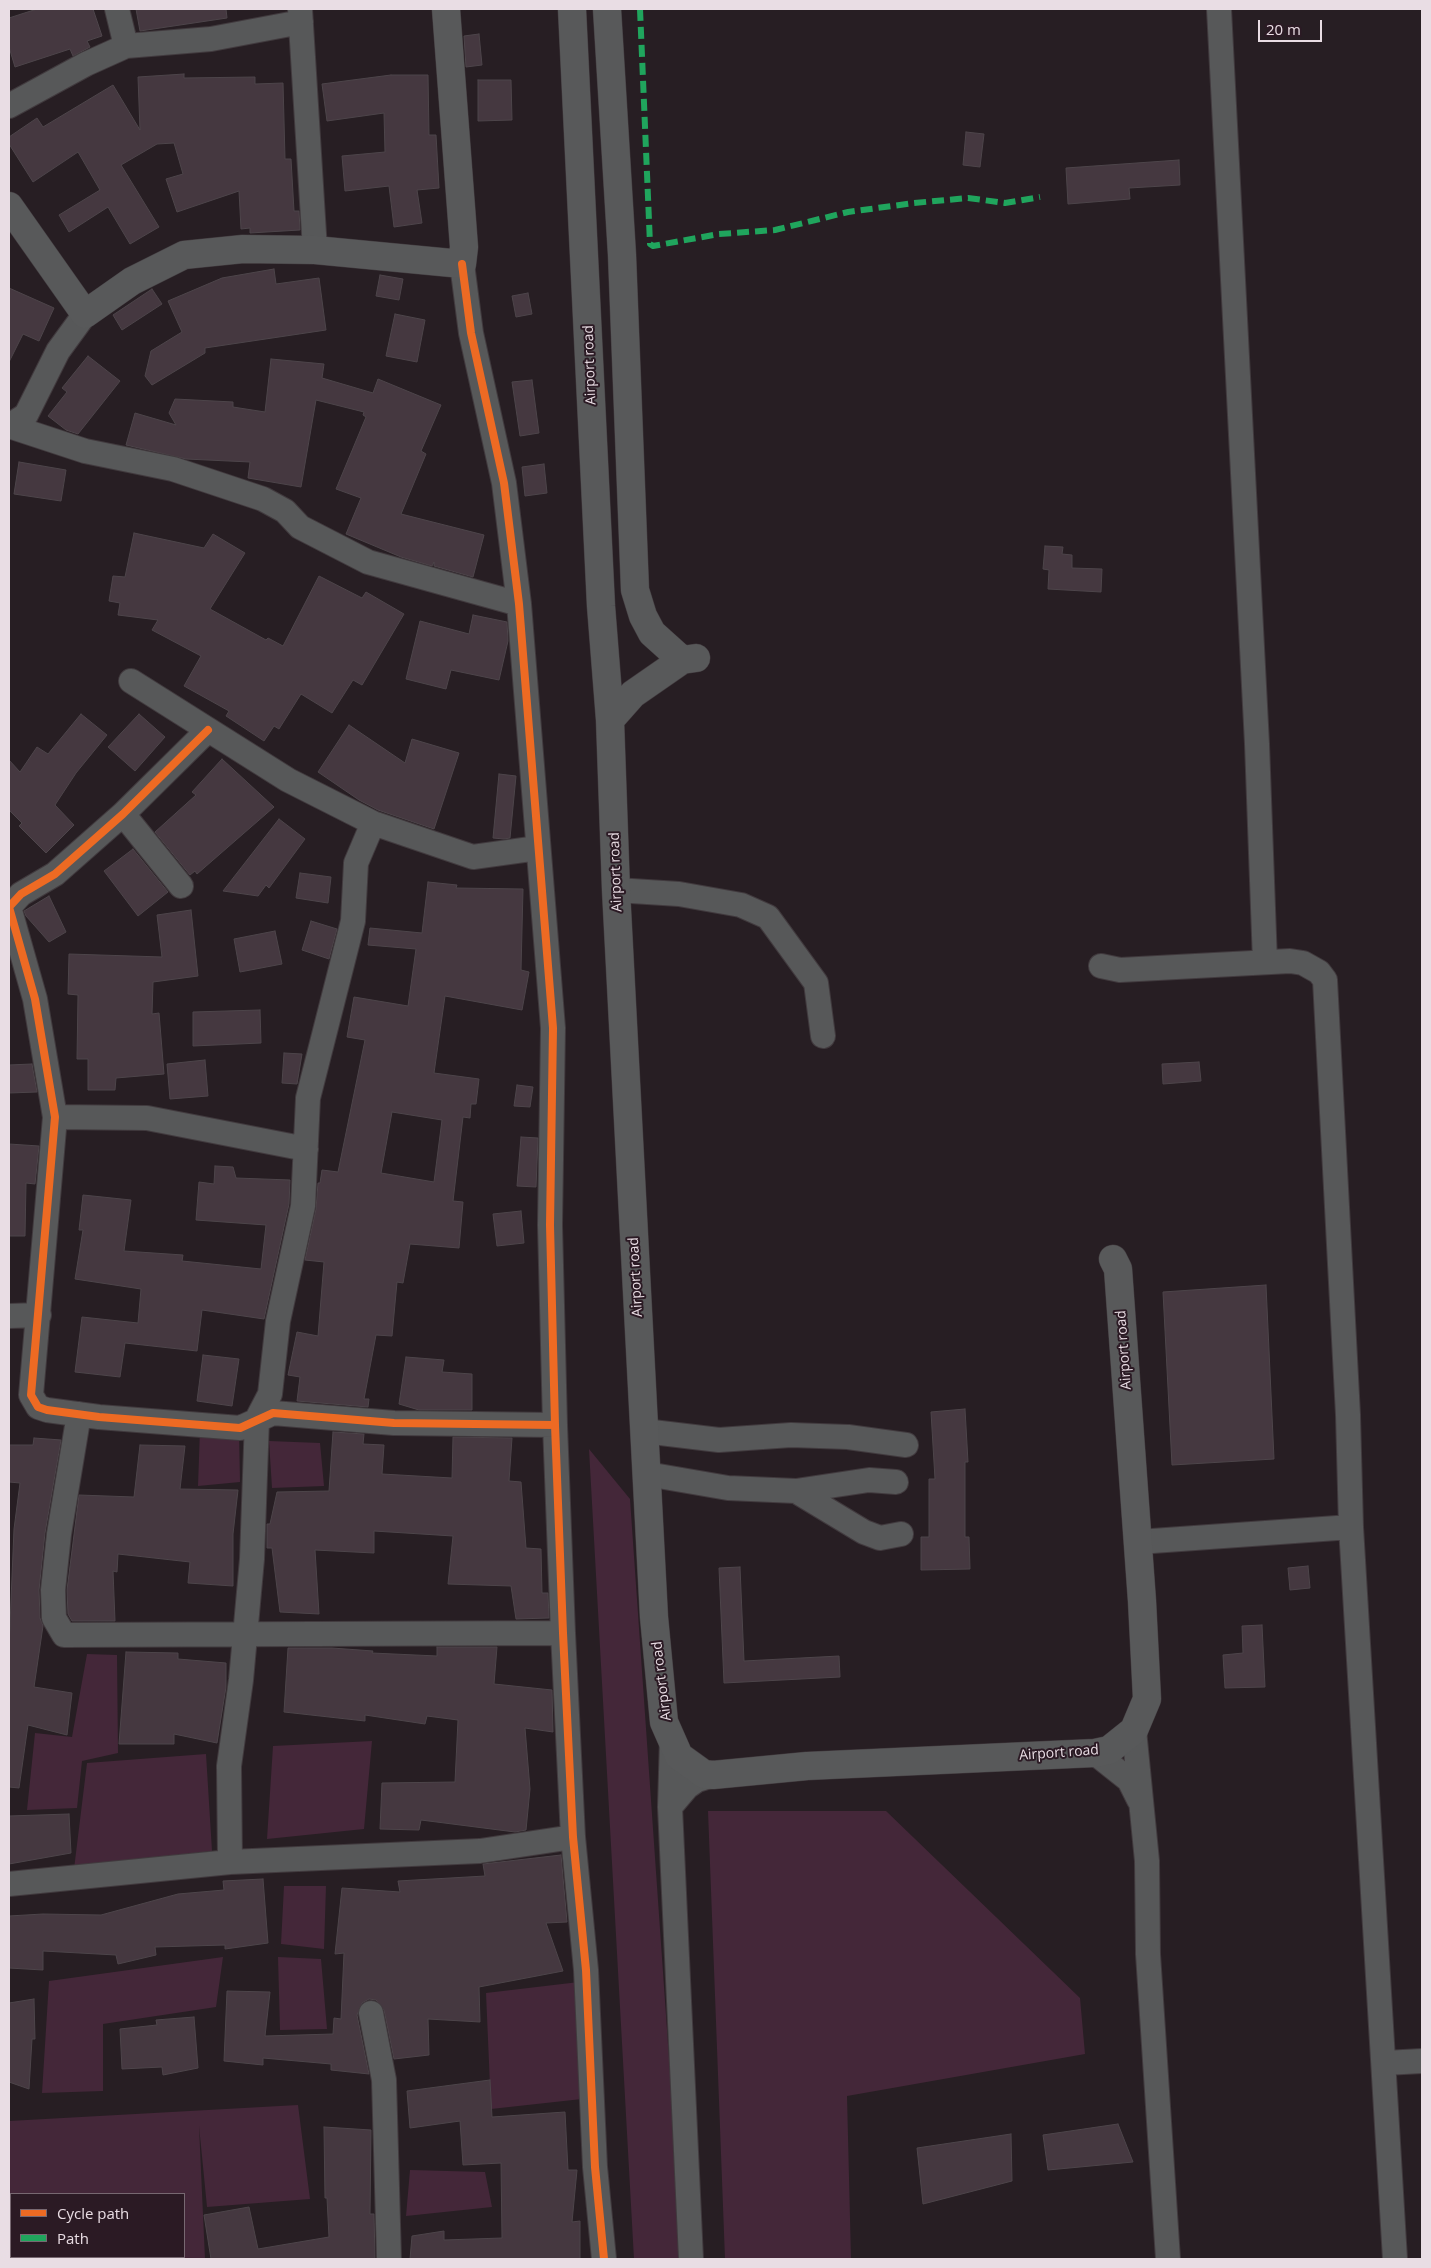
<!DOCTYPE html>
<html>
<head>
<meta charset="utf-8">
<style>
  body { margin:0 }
  #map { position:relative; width:1431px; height:2268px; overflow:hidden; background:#271e23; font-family:"Open Sans",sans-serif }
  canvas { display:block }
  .frame { position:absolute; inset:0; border:10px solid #e9dde4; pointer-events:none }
  .legend { position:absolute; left:10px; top:2193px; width:175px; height:65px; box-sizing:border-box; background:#2b1a24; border:1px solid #776871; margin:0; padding:6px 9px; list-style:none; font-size:15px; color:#e9dde4 }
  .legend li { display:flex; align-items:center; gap:10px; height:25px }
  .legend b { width:25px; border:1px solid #776871 }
  .scale { position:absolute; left:1258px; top:20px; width:64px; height:22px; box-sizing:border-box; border:2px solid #e9dde4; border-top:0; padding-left:6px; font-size:15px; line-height:18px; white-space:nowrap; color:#e9dde4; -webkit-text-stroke:4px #2b1a24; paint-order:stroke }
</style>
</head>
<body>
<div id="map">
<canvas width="1431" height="2268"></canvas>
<div class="frame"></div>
<ul class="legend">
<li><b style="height:6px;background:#ed6a23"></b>Cycle path</li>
<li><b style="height:6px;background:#20a55d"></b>Path</li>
</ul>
<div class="scale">20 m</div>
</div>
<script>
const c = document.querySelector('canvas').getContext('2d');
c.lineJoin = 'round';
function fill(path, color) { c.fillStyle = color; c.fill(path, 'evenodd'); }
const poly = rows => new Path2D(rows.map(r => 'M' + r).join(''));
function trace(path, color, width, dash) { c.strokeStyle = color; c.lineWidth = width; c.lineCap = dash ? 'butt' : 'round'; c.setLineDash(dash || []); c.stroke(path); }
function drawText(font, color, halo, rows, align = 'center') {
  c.font = font + ' "Open Sans",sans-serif'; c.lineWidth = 4; c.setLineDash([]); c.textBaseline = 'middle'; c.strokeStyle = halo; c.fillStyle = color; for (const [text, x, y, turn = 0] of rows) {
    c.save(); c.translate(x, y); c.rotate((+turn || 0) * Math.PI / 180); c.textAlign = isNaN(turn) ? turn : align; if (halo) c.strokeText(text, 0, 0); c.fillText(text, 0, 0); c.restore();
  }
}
const green = poly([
  [200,1429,239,1431,240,1482,198,1486],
  [269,1441,320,1443,324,1486,272,1488],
  [589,1449,630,1499,683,2259,634,2259],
  [87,1654,117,1655,118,1753,82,1761,77,1808,27,1810,35,1733,72,1737],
  [372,1741,364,1829,267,1839,273,1746],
  [206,1754,212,1851,74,1869,87,1763],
  [708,1811,886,1811,1080,1998,1085,2054,847,2096,851,2259,725,2259],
  [284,1886,326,1886,324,1949,281,1944],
  [223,1957,216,2007,103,2024,103,2091,42,2093,49,1981],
  [278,1957,321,1959,327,2029,280,2030],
  [579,1982,582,2099,491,2109,486,1993],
  [298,2105,310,2199,207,2207,199,2126,205,2259,9,2259,9,2121],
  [11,2194,184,2194,184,2257,11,2257],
  [410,2170,485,2172,492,2207,406,2216]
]);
const building = poly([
  [37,9,93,9,102,36,87,41,90,47,73,56,70,49,15,67,9,47,9,18,37,9],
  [136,9,226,9,227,18,140,31,136,9],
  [479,34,482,65,466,67,464,36,479,34],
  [184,74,184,78,255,77,255,84,283,83,285,159,291,159,294,211,299,211,300,230,250,233,250,228,241,229,239,191,177,212,166,179,183,174,174,143,157,144,121,165,159,227,130,244,108,207,69,232,59,215,100,190,78,152,33,182,9,144,9,137,37,118,43,127,113,85,140,130,138,77,184,74],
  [391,75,428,75,429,135,436,135,439,188,417,190,422,223,394,227,389,186,345,191,342,156,385,152,384,113,327,121,322,84,391,75],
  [478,80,511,80,512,120,478,121,478,80],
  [966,132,984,134,980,167,963,165,966,132],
  [1179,160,1180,185,1129,188,1130,199,1068,204,1066,168,1179,160],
  [274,269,276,284,319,278,326,330,205,348,205,353,152,385,145,376,151,351,182,332,168,301,222,278,274,269],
  [380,275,403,279,399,300,376,296,380,275],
  [9,288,54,308,39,341,23,334,9,362,9,288],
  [152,289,162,304,122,330,113,315,152,289],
  [528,293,532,314,516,317,512,296,528,293],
  [395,314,425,320,417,362,386,356,395,314],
  [88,356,120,381,78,434,66,430,48,416,67,392,62,388,88,356],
  [271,359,324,364,322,378,373,393,378,379,441,405,421,451,426,454,401,514,484,535,473,577,434,566,434,562,432,566,401,557,346,534,361,498,336,489,366,417,363,415,364,412,316,400,301,487,248,478,250,462,186,459,126,445,135,413,176,425,169,413,175,399,233,402,233,407,265,412,271,359],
  [532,380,539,433,520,436,512,382,532,380],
  [19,462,66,470,61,501,14,494,19,462],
  [544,464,547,493,525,496,522,467,544,464],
  [134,533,204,548,213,534,245,553,210,609,266,640,268,638,283,646,319,576,362,598,366,592,404,614,362,685,353,680,332,713,301,694,279,729,274,726,264,741,226,716,229,711,184,686,201,656,152,630,158,620,118,615,120,603,109,601,113,576,125,577,134,533],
  [1045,546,1063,547,1062,554,1072,555,1072,568,1102,569,1101,592,1048,589,1049,570,1043,569,1045,546],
  [473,615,507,622,508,641,499,680,451,670,446,689,406,679,420,621,469,634,473,615],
  [81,714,107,735,76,773,55,805,74,825,46,853,19,826,22,823,9,810,9,760,20,772,37,747,48,754,81,714],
  [139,714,165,737,135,771,108,747,139,714],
  [349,725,405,763,412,739,459,753,434,829,378,810,359,800,318,772,349,725],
  [222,759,274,807,197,874,195,871,190,875,155,832,196,795,192,792,222,759],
  [499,774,516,776,510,838,504,839,493,838,499,774],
  [279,819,305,839,269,888,266,885,258,896,223,891,279,819],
  [133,849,168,892,138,916,104,871,133,849],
  [300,873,331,877,328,903,296,898,300,873],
  [428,882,457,885,456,888,523,889,521,970,529,972,522,1010,445,996,434,1073,479,1079,476,1104,471,1104,470,1118,463,1117,453,1201,463,1202,459,1248,410,1244,403,1283,397,1282,392,1336,376,1335,364,1399,369,1399,368,1407,297,1401,300,1377,288,1375,297,1332,318,1336,324,1262,305,1260,316,1209,318,1183,320,1183,322,1170,338,1172,365,1040,347,1037,354,997,408,1006,416,949,368,945,370,928,422,933,428,882],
  [392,1112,442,1120,434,1182,381,1173,392,1112],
  [49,896,66,932,49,942,26,916,24,911,49,896],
  [191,910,198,976,153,982,152,1014,159,1013,164,1074,116,1078,115,1090,88,1090,88,1059,77,1059,78,995,68,994,69,954,162,957,157,915,191,910],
  [311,921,337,929,329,959,302,950,311,921],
  [275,931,282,964,240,972,234,939,275,931],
  [260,1010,261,1043,193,1046,193,1012,260,1010],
  [284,1053,302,1054,297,1084,282,1083,284,1053],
  [205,1060,208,1096,170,1099,167,1064,205,1060],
  [1199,1062,1201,1081,1163,1084,1162,1064,1199,1062],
  [32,1064,37,1092,9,1093,9,1065,32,1064],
  [517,1085,533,1087,530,1107,514,1106,517,1085],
  [521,1137,538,1138,536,1187,517,1186,521,1137],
  [9,1144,39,1146,35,1184,26,1183,25,1236,9,1236,9,1144],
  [215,1166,233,1167,236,1178,290,1180,289,1204,264,1319,202,1310,197,1351,125,1343,120,1377,75,1372,82,1317,138,1323,141,1289,75,1279,83,1230,79,1230,83,1195,131,1200,124,1251,183,1255,182,1261,261,1269,266,1225,196,1220,199,1182,214,1184,215,1166],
  [521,1211,524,1243,497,1246,493,1214,521,1211],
  [1266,1285,1274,1459,1172,1465,1163,1292,1266,1285],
  [203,1355,239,1359,232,1406,197,1401,203,1355],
  [406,1357,444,1360,442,1372,472,1374,472,1410,419,1410,399,1404,406,1357],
  [965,1409,968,1462,965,1462,965,1537,969,1537,970,1569,921,1570,921,1537,929,1537,929,1479,935,1479,931,1412,965,1409],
  [333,1432,364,1434,363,1444,384,1445,382,1474,452,1478,453,1437,512,1438,509,1481,521,1482,526,1548,541,1549,542,1593,548,1593,549,1618,516,1619,511,1586,448,1584,453,1536,374,1531,374,1553,315,1550,319,1614,280,1612,272,1548,267,1548,267,1524,270,1524,277,1492,329,1491,333,1432],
  [34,1438,61,1440,45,1533,39,1590,40,1618,43,1626,34,1687,72,1693,67,1735,28,1725,19,1788,9,1787,9,1648,14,1529,20,1483,9,1482,9,1445,33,1445,34,1438],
  [140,1445,185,1446,180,1489,238,1490,233,1534,233,1586,188,1583,190,1562,118,1554,117,1572,113,1571,115,1621,72,1621,68,1614,67,1590,79,1495,134,1497,140,1445],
  [1308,1566,1310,1588,1290,1590,1288,1568,1308,1566],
  [740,1567,744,1661,839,1656,840,1677,724,1683,719,1568,740,1567],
  [1262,1625,1265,1687,1225,1688,1223,1655,1243,1653,1242,1626,1262,1625],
  [437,1647,497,1647,494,1684,552,1690,553,1732,525,1728,530,1789,526,1830,515,1832,421,1820,419,1830,380,1829,382,1783,455,1782,458,1720,427,1716,425,1724,365,1715,365,1721,284,1712,288,1648,332,1648,373,1651,372,1653,437,1656,437,1647],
  [126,1652,178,1653,178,1659,226,1663,226,1687,217,1743,174,1734,174,1744,119,1744,126,1652],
  [69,1814,71,1853,9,1864,9,1816,69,1814],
  [561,1855,567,1922,546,1923,563,1971,479,1987,480,2022,428,2019,429,2055,394,2059,384,2010,376,2000,369,1999,362,2003,357,2015,369,2074,331,2070,331,2064,263,2058,263,2065,224,2061,227,1991,270,1992,265,2036,333,2034,334,2018,341,2019,344,1953,335,1954,342,1888,400,1892,398,1881,485,1876,483,1864,561,1855],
  [263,1879,268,1943,225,1949,225,1945,155,1947,156,1955,118,1964,116,1955,43,1951,43,1970,9,1968,9,1916,43,1914,101,1915,178,1894,224,1890,223,1881,263,1879],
  [34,1999,35,2039,32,2039,29,2089,9,2082,9,2003,34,1999],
  [194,2017,198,2068,163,2075,162,2067,122,2069,120,2029,157,2025,156,2020,194,2017],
  [490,2080,492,2117,565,2112,568,2170,577,2170,572,2222,580,2221,580,2259,410,2259,412,2236,444,2231,444,2240,502,2238,501,2163,463,2165,460,2121,410,2128,407,2091,490,2080],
  [1118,2124,1133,2162,1048,2170,1043,2135,1118,2124],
  [324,2127,371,2130,370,2214,374,2214,375,2259,211,2259,204,2215,249,2207,258,2249,329,2237,327,2198,325,2198,324,2127],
  [1011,2134,1012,2181,923,2204,917,2148,1011,2134]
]);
const minor = poly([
  [117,9,126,46],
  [300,9,315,250],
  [1219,9,1257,744,1265,962],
  [9,106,86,64,126,46,211,39,301,22],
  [462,264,471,333,504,483,519,604,553,1028,550,1225,555,1425,563,1633,573,1837,586,1970,595,2167,604,2259],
  [9,426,85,451,173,469,263,499,285,511,300,527,368,562,519,604],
  [9,426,26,415,58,351,85,314],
  [131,681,288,780,373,823,473,857,538,848],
  [208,730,123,814,55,874,21,894,9,907,35,999,55,1117,31,1395,38,1407,47,1410,99,1417,240,1428,273,1413,394,1423,555,1425],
  [123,814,181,886],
  [616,890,679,894,741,905,768,917,816,983,823,1036],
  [1101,966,1120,970,1290,961,1303,963,1319,972,1325,980,1348,1415,1351,1527,1395,2259],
  [55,1117,147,1118,306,1149],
  [9,1316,39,1315],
  [79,1414,59,1534,53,1590,54,1618,64,1635,563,1633],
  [644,1431,719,1440,791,1435,848,1437,906,1445],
  [647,1474,728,1488,796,1491,869,1480,896,1482],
  [796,1491,864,1532,880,1538,901,1534],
  [1138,1542,1351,1527],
  [1134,1730,1147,1861,1148,1954,1168,2259],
  [672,1738,670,1807,691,2259],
  [1095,1753,1129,1780,1139,1800],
  [670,1807,687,1787,697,1780,713,1775],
  [230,1862,229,1766,241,1680,252,1559,257,1419,270,1394,278,1321,303,1206,308,1098,353,921,356,863,373,823],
  [9,1884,230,1862,480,1851,573,1837],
  [371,2013,384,2080,389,2259],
  [1385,2063,1422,2061]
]);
const major = poly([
  [572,9,601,606,610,720,616,890,654,1617,664,1722,679,1756,704,1774,713,1775,807,1766,1095,1753,1109,1750,1134,1730,1147,1699,1142,1601,1118,1269,1113,1259],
  [607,9,622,255,635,590,643,616,652,633,682,660,696,658],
  [9,206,85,314,132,281,184,255,243,249,315,250,462,264,464,247,446,9],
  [610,720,633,694,682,660]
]);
const quiet = poly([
  [640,9,650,244,653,246,719,234,775,230,848,212,914,203,968,198,1005,203,1040,197]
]);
const cycleway = poly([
  [462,264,471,333,504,483,519,604,553,1028,550,1225,555,1425,563,1633,573,1837,586,1970,595,2167,604,2259],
  [208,730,123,814,55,874,21,894,9,907,35,999,55,1117,31,1395,38,1407,47,1410,99,1417,240,1428,273,1413,394,1423,555,1425]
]);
const streetNames = [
  ["Airport road",590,365,-92],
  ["Airport road",616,872,-92],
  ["Airport road",636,1277,-93],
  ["Airport road",1124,1350,-94],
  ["Airport road",662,1681,-97],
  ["Airport road",1059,1753,-4]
];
fill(green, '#442739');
fill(building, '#453840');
trace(building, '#4d454a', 1);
trace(minor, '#413a3e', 26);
trace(major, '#413a3e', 29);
trace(minor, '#575859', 24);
trace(major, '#58595a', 28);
trace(quiet, '#20a55d', 6, [12, 6]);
trace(cycleway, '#ed6a23', 8);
drawText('14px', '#e9dde4', '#2b1a24', streetNames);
</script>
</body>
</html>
